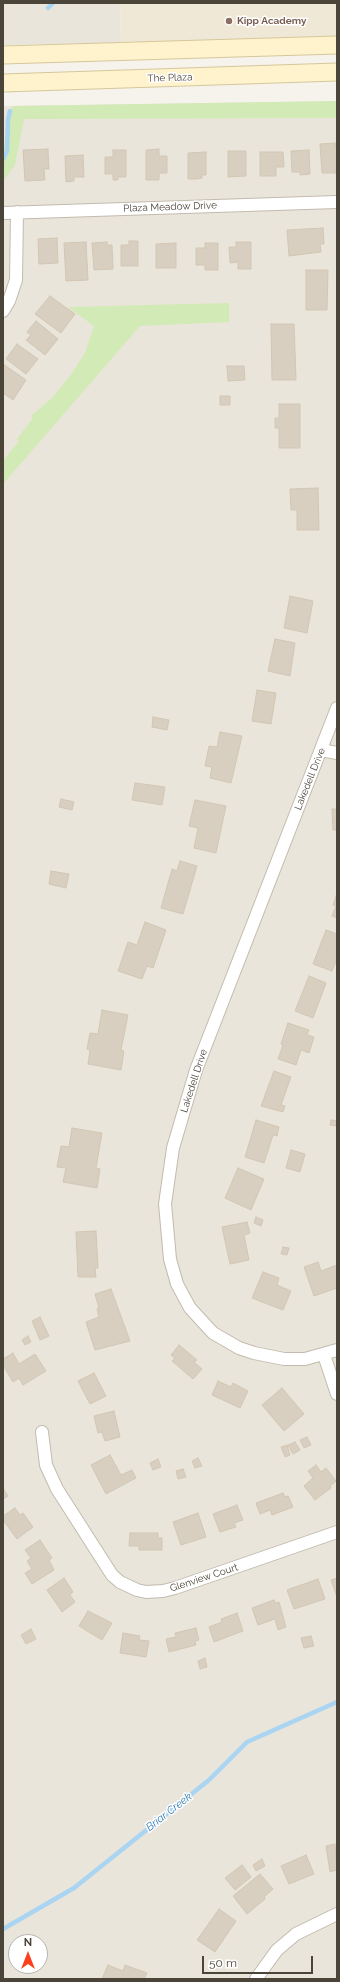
<!DOCTYPE html>
<html>
<head>
<meta charset="utf-8">
<style>
  body { margin:0 }
  #map { position:relative; width:340px; height:1982px; overflow:hidden; background:#f6f3ec; font-family:Raleway,sans-serif }
  canvas { display:block }
  .frame { position:absolute; inset:0; border:4px solid #4b4439; pointer-events:none }
  .north { position:absolute; left:8px; top:1934px; width:40px; height:40px; box-sizing:border-box; background:#fff; border:1px solid #b7b4b0; border-radius:50%; rotate:0deg; font-size:11px; font-weight:700; line-height:16px; text-align:center; color:#4b4439 }
  .north::after { content:''; display:block; margin:auto; width:14px; height:18px; background:#fc3f1d; clip-path:polygon(50% 0,100% 100%,50% 72%,0 100%) }
  .scale { position:absolute; left:202px; top:1956px; width:111px; height:18px; box-sizing:border-box; border:2px solid #4b4439; border-top:0; padding-left:5px; font-size:12px; line-height:14px; white-space:nowrap; color:#4b4439; -webkit-text-stroke:3px #fff; paint-order:stroke }
</style>
</head>
<body>
<div id="map">
<canvas width="340" height="1982"></canvas>
<div class="frame"></div>
<div class="north">N</div>
<div class="scale">50 m</div>
</div>
<script>
const c = document.querySelector('canvas').getContext('2d');
c.lineJoin = 'round';
function fill(path, color) { c.fillStyle = color; c.fill(path, 'evenodd'); }
const poly = rows => new Path2D(rows.map(r => 'M' + r).join(''));
function trace(path, color, width, dash) { c.strokeStyle = color; c.lineWidth = width; c.lineCap = dash ? 'butt' : 'round'; c.setLineDash(dash || []); c.stroke(path); }
function drawText(font, color, halo, rows, align = 'center') {
  c.font = font + ' Raleway,sans-serif'; c.lineWidth = 3; c.setLineDash([]); c.textBaseline = 'middle'; c.strokeStyle = halo; c.fillStyle = color; for (const [text, x, y, turn = 0] of rows) {
    c.save(); c.translate(x, y); c.rotate((+turn || 0) * Math.PI / 180); c.textAlign = isNaN(turn) ? turn : align; if (halo) c.strokeText(text, 0, 0); c.fillText(text, 0, 0); c.restore();
  }
}
const residential = poly([
  [3,3,120,3,121,43,3,45],
  [337,101,337,1979,3,1979,3,106],
  [16,1942,40,1942,40,1966,16,1966]
]);
const education = poly([
  [120,3,337,3,337,39,121,43]
]);
const green = poly([
  [337,101,337,118,24,119,15,165,3,181,3,155,7,124,13,106],
  [229,303,229,322,140,326,3,484,3,461,19,441,17,439,33,418,31,416,53,397,70,376,85,353,94,326,68,307]
]);
const stream = poly([
  [48,8,53,3],
  [3,159,7,151,8,120,10,111],
  [3,1929,74,1888,209,1780,247,1742,337,1702]
]);
const building = poly([
  [335,143,337,150,336,173,322,173,320,144,335,143],
  [48,149,49,169,44,169,45,180,25,181,23,150,48,149],
  [159,149,159,156,167,156,167,173,159,173,159,180,146,180,146,150,159,149],
  [113,150,126,150,126,177,118,177,118,180,113,180,113,174,105,174,105,157,113,157,113,150],
  [309,150,310,174,300,175,300,172,292,172,291,151,309,150],
  [228,151,246,151,246,176,228,177,228,151],
  [206,152,206,175,202,175,202,178,197,179,188,179,188,153,206,152],
  [260,152,283,152,284,167,276,167,276,176,260,176,260,152],
  [83,155,84,177,74,177,74,181,66,182,65,156,83,155],
  [323,228,324,244,320,244,321,252,289,256,287,230,323,228],
  [57,238,58,263,39,264,38,239,57,238],
  [129,241,138,241,138,266,121,266,121,245,129,245,129,241],
  [86,242,88,280,66,281,64,243,86,242],
  [107,242,107,245,112,245,113,269,94,270,92,243,107,242],
  [236,242,251,242,251,269,238,269,238,262,230,263,229,247,236,247,236,242],
  [176,243,176,268,156,268,156,244,176,243],
  [205,243,218,243,218,270,205,270,205,265,196,265,196,248,205,248,205,243],
  [306,270,328,270,327,310,306,310,306,270],
  [50,296,75,314,61,333,35,314,50,296],
  [36,321,58,339,45,355,26,340,31,335,27,332,36,321],
  [271,324,294,324,296,380,272,380,271,324],
  [17,344,38,359,26,374,6,359,17,344],
  [3,364,26,380,13,400,3,393,3,364],
  [227,366,244,366,245,380,228,381,227,366],
  [220,396,230,396,230,405,220,405,220,396],
  [279,404,300,404,300,448,279,448,279,428,275,428,275,418,279,418,279,404],
  [318,488,319,530,297,530,297,510,291,510,290,489,318,488],
  [290,596,313,601,307,633,284,628,290,596],
  [275,639,295,643,290,676,268,671,275,639],
  [257,690,276,693,271,724,252,721,257,690],
  [153,717,169,720,167,730,152,727,153,717],
  [220,732,242,736,231,783,210,778,212,767,205,766,209,746,217,747,220,732],
  [135,783,165,787,162,805,132,800,135,783],
  [61,799,74,802,72,810,59,807,61,799],
  [195,800,226,806,216,853,194,848,198,828,189,826,195,800],
  [332,809,337,809,337,830,333,830,332,809],
  [180,861,197,866,183,914,161,908,172,869,177,871,180,861],
  [51,871,69,874,66,888,49,884,51,871],
  [337,893,337,918,332,916,336,906,333,905,337,893],
  [145,922,166,930,153,968,147,966,142,979,118,971,128,942,137,945,145,922],
  [326,930,337,934,337,959,332,971,313,964,326,930],
  [309,976,326,983,313,1018,295,1011,309,976],
  [102,1010,128,1015,121,1050,124,1051,121,1070,88,1064,90,1050,87,1049,90,1033,98,1034,102,1010],
  [288,1023,309,1030,307,1035,314,1037,309,1053,301,1050,296,1065,278,1059,283,1045,281,1044,288,1023],
  [274,1071,291,1077,281,1105,285,1106,283,1112,261,1106,274,1071],
  [256,1120,279,1127,277,1136,273,1135,264,1163,245,1157,256,1120],
  [331,1120,337,1121,336,1126,330,1125,331,1120],
  [72,1128,102,1133,96,1168,100,1169,97,1188,63,1182,66,1168,57,1167,61,1146,69,1147,72,1128],
  [291,1150,305,1154,300,1172,286,1168,291,1150],
  [238,1168,264,1179,251,1210,225,1198,238,1168],
  [256,1217,263,1220,261,1226,254,1223,256,1217],
  [247,1222,250,1233,244,1235,249,1260,230,1264,222,1227,247,1222],
  [96,1231,98,1268,95,1268,96,1277,78,1277,76,1232,96,1231],
  [283,1247,289,1248,287,1255,281,1254,283,1247],
  [318,1262,321,1271,337,1265,337,1288,314,1296,304,1267,318,1262],
  [263,1272,279,1278,277,1285,291,1291,283,1310,252,1298,263,1272],
  [111,1289,130,1341,95,1350,86,1322,99,1317,97,1309,99,1308,95,1294,111,1289],
  [40,1317,49,1336,40,1340,32,1321,40,1317],
  [28,1336,31,1342,25,1345,22,1340,28,1336],
  [179,1345,197,1360,194,1362,202,1369,193,1379,172,1361,175,1358,171,1355,179,1345],
  [13,1353,19,1364,35,1354,46,1371,23,1385,19,1378,13,1382,3,1365,3,1359,13,1353],
  [94,1373,106,1396,90,1404,78,1381,94,1373],
  [218,1381,231,1387,233,1383,248,1391,240,1408,212,1395,218,1381],
  [282,1388,304,1414,284,1431,262,1405,282,1388],
  [114,1411,120,1437,105,1441,102,1432,98,1433,94,1416,114,1411],
  [307,1437,311,1445,304,1448,300,1440,307,1437],
  [295,1442,300,1450,293,1454,288,1445,295,1442],
  [287,1445,290,1455,285,1457,281,1447,287,1445],
  [110,1455,121,1475,132,1470,136,1478,106,1494,91,1465,110,1455],
  [198,1458,202,1466,195,1468,192,1461,198,1458],
  [158,1459,161,1467,153,1470,150,1463,158,1459],
  [316,1465,321,1472,326,1468,336,1481,330,1486,331,1488,315,1500,304,1486,313,1478,308,1471,316,1465],
  [183,1469,186,1477,178,1479,176,1471,183,1469],
  [3,1488,8,1496,3,1499,3,1488],
  [283,1493,285,1497,288,1496,293,1507,272,1515,270,1510,260,1514,256,1503,283,1493],
  [237,1505,243,1520,234,1523,236,1527,220,1532,213,1514,237,1505],
  [15,1508,20,1515,23,1513,33,1527,17,1539,3,1520,3,1516,15,1508],
  [198,1513,206,1537,181,1545,173,1522,198,1513],
  [130,1533,158,1533,158,1538,162,1538,162,1550,139,1550,139,1546,129,1546,130,1533],
  [40,1540,52,1558,49,1560,54,1570,32,1584,25,1573,32,1569,27,1561,31,1558,25,1550,40,1540],
  [64,1578,73,1592,70,1595,75,1602,62,1612,47,1590,64,1578],
  [337,1578,337,1597,331,1580,337,1578],
  [318,1579,325,1599,294,1609,287,1590,318,1579],
  [274,1600,275,1603,279,1602,286,1627,278,1630,275,1619,258,1625,252,1608,274,1600],
  [88,1611,112,1623,102,1640,79,1626,88,1611],
  [237,1613,243,1631,214,1642,209,1627,222,1622,221,1619,237,1613],
  [196,1628,199,1640,195,1641,196,1645,169,1652,166,1639,176,1637,175,1633,196,1628],
  [31,1629,36,1639,26,1644,21,1635,31,1629],
  [123,1633,140,1636,139,1640,149,1641,146,1657,120,1653,123,1633],
  [311,1636,314,1646,304,1648,301,1638,311,1636],
  [205,1658,207,1667,200,1669,198,1661,205,1658],
  [335,1844,337,1870,330,1872,326,1846,335,1844],
  [306,1855,314,1874,289,1884,281,1866,306,1855],
  [262,1859,265,1866,256,1871,253,1865,262,1859],
  [242,1865,251,1877,235,1890,225,1878,242,1865],
  [260,1874,273,1889,264,1897,265,1899,247,1914,233,1896,260,1874],
  [219,1909,236,1921,215,1952,197,1940,219,1909],
  [108,1965,123,1971,125,1965,147,1973,144,1979,102,1979,108,1965]
]);
const minor = poly([
  [3,213,337,202],
  [3,311,9,301,16,280,17,212],
  [337,708,196,1070,173,1148,165,1204,170,1259,177,1284,190,1308,213,1333,239,1348,254,1353,284,1359,305,1359,337,1350],
  [321,750,337,753],
  [324,1355,337,1394],
  [42,1432,46,1465,57,1489,112,1575,120,1582,137,1590,146,1592,163,1591,175,1588,337,1532],
  [256,1979,277,1950,296,1934,337,1914]
]);
const secondary = poly([
  [3,55,337,45],
  [3,83,337,72]
]);
const markers = [
  [229,21,4,"#8d6e63"]
];
const educationNames = [
  ["Kipp Academy",237,21]
];
const streetNames = [
  ["The Plaza",170,78,-2],
  ["Plaza Meadow Drive",170,207,-2],
  ["Lakedell Drive",310,779,-68],
  ["Lakedell Drive",194,1081,-72],
  ["Glenview Court",204,1578,-18]
];
const waterNames = [
  ["Briar Creek",169,1812,-38]
];
fill(residential, '#eae5da');
fill(education, '#efe8d6');
fill(green, '#d2eab5');
trace(stream, '#a9d4f2', 4.5);
fill(building, '#d8cfc1');
trace(building, '#d3c7b4', 1);
trace(minor, '#c2bbae', 14);
trace(secondary, '#d6c79b', 19);
trace(minor, '#fff', 12);
trace(secondary, '#fff3cd', 17);
for (const [x, y, r, color] of markers) { const dot = new Path2D(); dot.arc(x, y, r, 0, 2 * Math.PI); c.fillStyle = color; c.fill(dot); trace(dot, '#fff', 1.5); }
drawText('bold 10px', '#785e54', '#fff', educationNames, 'left');
drawText('10px', '#4b4439', '#fff', streetNames);
drawText('italic 11px', '#2e7ab2', '#fff', waterNames);
</script>
</body>
</html>
